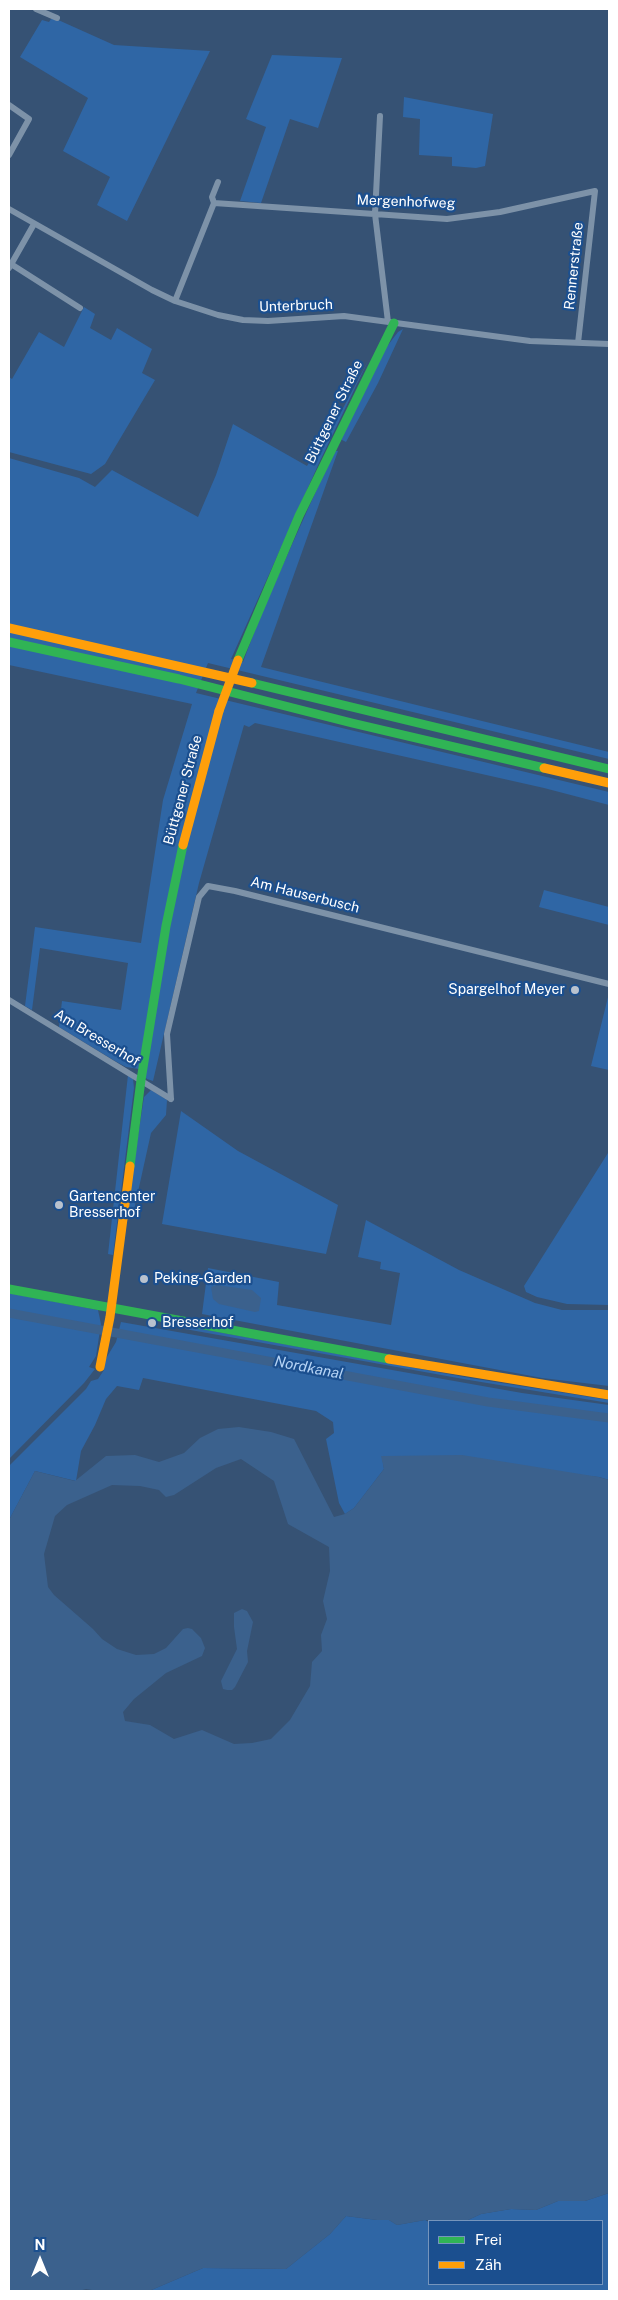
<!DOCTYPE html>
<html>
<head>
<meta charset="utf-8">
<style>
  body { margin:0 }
  #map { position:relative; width:618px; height:2300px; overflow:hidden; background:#365274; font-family:"Public Sans",sans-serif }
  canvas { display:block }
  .frame { position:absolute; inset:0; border:10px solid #fff; pointer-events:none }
  .legend { position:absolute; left:428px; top:2220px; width:175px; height:65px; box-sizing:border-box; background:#1b4f8f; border:1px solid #7695bc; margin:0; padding:6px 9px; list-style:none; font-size:15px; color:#fff }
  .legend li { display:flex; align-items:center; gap:10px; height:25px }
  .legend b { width:25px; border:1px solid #7695bc }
  .north { position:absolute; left:15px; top:2235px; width:50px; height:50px; -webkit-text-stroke:4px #1b4f8f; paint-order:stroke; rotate:0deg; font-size:14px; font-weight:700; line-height:20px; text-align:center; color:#fff }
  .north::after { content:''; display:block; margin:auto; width:18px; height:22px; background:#fff; clip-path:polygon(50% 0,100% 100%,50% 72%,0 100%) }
</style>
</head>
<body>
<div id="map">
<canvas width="618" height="2300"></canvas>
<div class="frame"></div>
<ul class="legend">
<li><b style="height:6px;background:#30b455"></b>Frei</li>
<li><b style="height:6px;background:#ff9f0a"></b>Zäh</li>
</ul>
<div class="north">N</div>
</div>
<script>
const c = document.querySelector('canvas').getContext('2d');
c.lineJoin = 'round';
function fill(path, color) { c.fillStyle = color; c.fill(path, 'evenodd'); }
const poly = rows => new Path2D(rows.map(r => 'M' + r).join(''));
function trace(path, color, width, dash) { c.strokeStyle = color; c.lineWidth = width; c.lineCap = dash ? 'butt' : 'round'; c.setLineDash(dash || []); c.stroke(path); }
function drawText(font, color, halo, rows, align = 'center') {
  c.font = font + ' "Public Sans",sans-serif'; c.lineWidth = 4.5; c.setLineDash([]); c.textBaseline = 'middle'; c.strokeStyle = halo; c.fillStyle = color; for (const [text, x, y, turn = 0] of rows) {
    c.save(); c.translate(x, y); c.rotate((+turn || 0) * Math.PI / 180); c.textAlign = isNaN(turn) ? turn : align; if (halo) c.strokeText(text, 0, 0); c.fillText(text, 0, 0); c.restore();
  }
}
const green = poly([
  [51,19,56,19,114,45,210,51,127,221,97,205,110,177,63,151,88,98,20,57,42,20,49,22],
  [272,55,342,58,318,128,290,119,261,203,240,201,266,127,246,119],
  [404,97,493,114,485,166,476,168,452,166,452,157,419,155,420,119,403,117],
  [84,307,95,314,90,328,111,340,117,328,152,349,142,373,155,380,105,464,91,474,9,452,9,377,12,379,39,332,64,347],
  [403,329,378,383,346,442,342,440,341,439,382,353,398,332],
  [368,361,319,463,231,659,243,662,263,609,330,460,335,451,338,451,261,667,609,752,609,759,208,663,196,693,609,792,609,805,544,788,255,723,249,727,244,725,199,883,153,1081,147,1079,139,1069,126,1067,115,1061,59,1027,62,1001,121,1010,128,963,40,948,32,1010,25,1006,35,927,141,943,163,800,192,704,9,665,9,458,79,478,95,487,112,470,198,517,216,475,233,424,307,466,330,427,333,427],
  [544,890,609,907,609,925,539,907],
  [609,993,609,1070,591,1066],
  [128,1075,133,1079,134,1088,113,1255,108,1254],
  [151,1090,167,1100,166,1115,151,1133,132,1219,130,1218,127,1208,144,1097],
  [181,1111,238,1151,338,1205,326,1254,162,1224],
  [609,1147,609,1305,567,1304,537,1297,526,1292,524,1286,608,1153],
  [366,1220,459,1270,535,1303,562,1310,609,1310,609,1386,542,1378,202,1314,208,1268,279,1282,277,1305,391,1325,400,1273,380,1269,381,1262,358,1257],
  [9,1293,98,1310,101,1324,96,1356,89,1367,95,1369,84,1383,9,1459],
  [121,1322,522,1393,609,1405,609,1480,599,1477,382,1456,384,1469,354,1508,345,1514,339,1503,326,1439,334,1433,333,1422,316,1411,143,1378,139,1390,117,1386,106,1399,95,1425,81,1451,76,1481,35,1471,9,1520,9,1466,86,1389,91,1381,98,1379,104,1370,105,1360,116,1342],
  [185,1326,470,1378,609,1400,609,1403,469,1380,185,1329],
  [609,2193,609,2291,149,2291,203,2268,286,2269,330,2234,346,2216,377,2220,389,2220,397,2225,425,2220,429,2222,429,2284,602,2284,602,2221,448,2221,456,2219,468,2220,481,2214,511,2209,536,2210,558,2201,585,2201]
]);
const water = poly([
  [217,1285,252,1290,261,1298,259,1311,255,1312,219,1304,213,1299,211,1287],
  [239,1427,271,1432,294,1439,334,1517,345,1514,354,1508,384,1469,381,1456,462,1455,599,1477,609,1480,609,2193,585,2201,558,2201,536,2210,511,2209,481,2214,468,2220,425,2220,397,2225,389,2220,377,2220,346,2216,330,2234,286,2269,203,2268,149,2291,98,2291,86,2289,79,2291,9,2291,9,1520,35,1471,75,1481,106,1456,135,1455,159,1462,184,1453,200,1438,218,1429],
  [241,1459,274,1481,288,1524,329,1547,330,1571,323,1601,327,1619,321,1635,322,1651,312,1662,310,1686,290,1720,271,1739,252,1743,234,1744,202,1730,174,1739,150,1725,125,1721,123,1712,134,1699,166,1673,202,1656,205,1648,201,1638,192,1629,188,1628,183,1629,166,1648,154,1654,136,1655,117,1649,102,1639,93,1629,54,1595,48,1587,44,1554,55,1516,67,1505,112,1485,140,1486,159,1490,166,1497,174,1495,216,1468],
  [242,1609,247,1611,253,1622,247,1651,248,1662,235,1687,232,1690,227,1690,223,1689,221,1681,237,1649,234,1627,234,1613]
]);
const canal = poly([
  [9,1313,488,1402,609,1418]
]);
const street = poly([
  [36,9,57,18],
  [9,105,29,119,9,155],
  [380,116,375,214,388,322],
  [214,203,447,219,500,212,595,191,578,343],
  [9,209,152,290,175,301,218,315,243,320,268,321,344,316,530,341,609,344],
  [11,264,80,308],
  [9,268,34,224],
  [175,301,214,203,212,197,218,182],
  [9,1000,171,1099],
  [171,1099,167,1034,199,897,208,886,235,891,609,984]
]);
const fast = poly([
  [9,642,179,679,352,723,544,768],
  [238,660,299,516,394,323],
  [252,683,609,769],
  [130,1166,141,1080,166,926,183,845],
  [9,1289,389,1359]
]);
const slow = poly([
  [9,628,252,683],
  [544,768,609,783],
  [183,845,219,711],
  [389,1359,609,1395],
  [100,1367,110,1317,130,1166]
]);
const slowBridge = poly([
  [219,711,238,660]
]);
const markers = [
  [575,990,5,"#b9c2ce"],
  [59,1205,5,"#b9c2ce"],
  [144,1279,5,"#b9c2ce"],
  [152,1323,5,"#b9c2ce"]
];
const streetNames = [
  ["Mergenhofweg",406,202,2],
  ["Rennerstraße",574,266,-84],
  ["Unterbruch",296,306,-2],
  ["Büttgener Straße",334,412,-64],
  ["Büttgener Straße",183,790,-75],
  ["Am Hauserbusch",305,895,14],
  ["Am Bresserhof",97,1038,31]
];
const poiNames = [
  ["Spargelhof Meyer",565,990,"right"],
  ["Gartencenter",69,1197],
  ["Bresserhof",69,1213],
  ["Peking-Garden",154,1279],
  ["Bresserhof",162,1323]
];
const waterNames = [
  ["Nordkanal",309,1368,11]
];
fill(green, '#2f66a5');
fill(water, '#3b618d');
trace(canal, '#3b618d', 9);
trace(street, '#7d92a8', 6);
trace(fast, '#30b455', 9);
trace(slow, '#ff9f0a', 9);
trace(slowBridge, '#ff9f0a', 9);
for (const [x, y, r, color] of markers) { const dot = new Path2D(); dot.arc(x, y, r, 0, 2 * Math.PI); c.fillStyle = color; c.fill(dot); trace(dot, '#1b4f8f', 2); }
drawText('14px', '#fff', '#1b4f8f', streetNames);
drawText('14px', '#fff', '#1b4f8f', poiNames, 'left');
drawText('italic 15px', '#b5d3f5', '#1b4f8f', waterNames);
</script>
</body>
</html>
